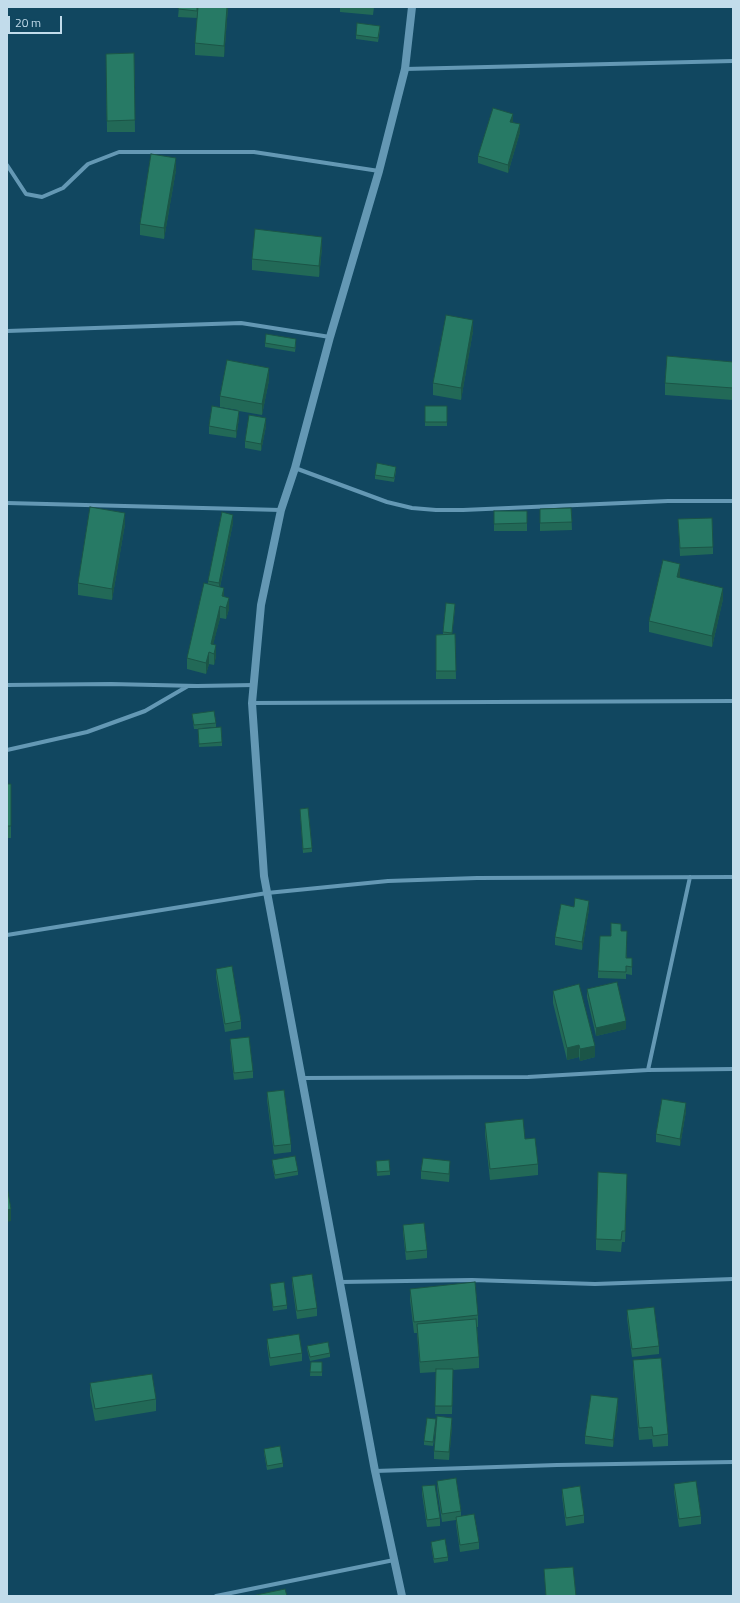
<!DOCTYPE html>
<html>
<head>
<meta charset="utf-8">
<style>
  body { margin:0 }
  #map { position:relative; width:740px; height:1603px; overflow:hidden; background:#114760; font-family:"Titillium Web",sans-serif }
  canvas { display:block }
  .frame { position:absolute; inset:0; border:8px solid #c2dceb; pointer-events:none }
  .scale { position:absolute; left:8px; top:16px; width:54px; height:18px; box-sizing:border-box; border:2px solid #c2dceb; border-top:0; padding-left:5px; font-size:12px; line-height:14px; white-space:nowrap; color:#c2dceb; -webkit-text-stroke:3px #114760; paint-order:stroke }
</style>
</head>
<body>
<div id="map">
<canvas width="740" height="1603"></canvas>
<div class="frame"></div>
<div class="scale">20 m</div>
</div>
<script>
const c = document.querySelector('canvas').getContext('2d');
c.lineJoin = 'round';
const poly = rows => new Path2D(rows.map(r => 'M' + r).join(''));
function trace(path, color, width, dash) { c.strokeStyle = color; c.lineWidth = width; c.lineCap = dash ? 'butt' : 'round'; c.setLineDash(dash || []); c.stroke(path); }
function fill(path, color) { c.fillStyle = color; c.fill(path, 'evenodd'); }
const street = poly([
  [405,69,733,61],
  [7,165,26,194,42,197,63,188,88,164,119,152,254,152,379,171],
  [7,331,241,323,330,337],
  [295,468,387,502,412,508,436,510,463,510,668,501,733,501],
  [7,503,281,510],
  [7,685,111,684,197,686,254,685],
  [252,703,733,701],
  [7,750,87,732,145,711,188,686],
  [7,935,267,893,388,881,477,878,733,877],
  [648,1070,690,877],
  [302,1078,528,1077,648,1070,733,1069],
  [340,1282,472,1280,595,1284,733,1279],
  [375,1471,557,1465,733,1462],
  [216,1596,394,1560]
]);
const secondary = poly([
  [402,1596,375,1471,264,876,252,703,261,605,281,510,295,468,330,337,379,171,405,69,412,7]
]);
const wall = poly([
  [179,7,198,7,197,18,178,17],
  [228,7,224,57,195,55,195,43],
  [340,7,374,7,373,15,340,12],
  [380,30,378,42,356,39,356,35],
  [134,53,135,132,107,132,106,54],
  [520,132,508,173,478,163,478,156],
  [176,170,164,239,140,235,140,224],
  [322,248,319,277,252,270,252,259],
  [473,331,461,400,433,395,433,383],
  [265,343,296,343,295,352,265,347],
  [733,362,733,400,665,395,665,383],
  [269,380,262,415,239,411,239,418,236,438,209,434,209,426,238,410,220,407,220,396],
  [425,406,447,406,447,426,425,426],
  [266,426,261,451,245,448,245,441],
  [396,471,394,482,375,479,375,475],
  [571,508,572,530,540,531,540,509],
  [494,511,527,511,527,531,494,531],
  [678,519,713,547,713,554,680,556],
  [233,523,220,587,224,597,229,609,226,619,220,618,213,644,216,656,214,665,209,664,206,674,187,669,187,658,208,584,208,581],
  [125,524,112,600,78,595,78,583],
  [680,576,680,578,723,599,712,647,649,632,649,621],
  [455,608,452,634,455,634,456,679,436,679,436,635,443,634,443,632],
  [192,714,216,723,216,727,202,728,222,742,222,746,199,747,198,729,194,729],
  [7,784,11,784,11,838,7,838],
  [300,809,312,848,312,852,303,853],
  [589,909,582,950,555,945,555,937],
  [621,931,627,958,632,966,632,975,626,974,626,979,598,978,598,971,611,936],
  [216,969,241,1021,241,1029,225,1032,216,977],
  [587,989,626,1029,596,1036,587,997],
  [553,991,595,1057,580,1061,579,1057,567,1060,553,1003],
  [230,1039,253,1071,253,1078,234,1080,230,1047],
  [267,1092,291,1144,291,1152,274,1154,267,1100],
  [686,1111,680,1146,656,1142,656,1134],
  [485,1123,525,1139,538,1164,538,1175,490,1180,485,1134],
  [272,1160,298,1171,298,1175,275,1179,272,1164],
  [376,1161,390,1171,390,1175,377,1176],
  [450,1169,449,1182,421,1179,421,1171],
  [627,1185,625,1242,622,1242,621,1252,596,1250,596,1239],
  [403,1225,427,1250,427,1258,406,1260,403,1232],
  [292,1277,317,1308,317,1316,297,1319,292,1284],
  [270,1284,287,1305,287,1309,273,1311],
  [410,1289,478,1315,478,1327,477,1327,479,1357,479,1368,453,1370,452,1414,435,1414,436,1372,420,1373,417,1333,414,1333,410,1300],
  [627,1310,659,1346,659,1354,632,1357,627,1318],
  [267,1339,302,1353,302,1361,270,1366,267,1346],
  [307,1346,330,1353,330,1357,310,1361,307,1349],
  [633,1360,668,1434,668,1446,653,1447,652,1439,639,1440,633,1372],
  [311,1362,322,1362,322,1376,310,1376],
  [90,1383,156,1399,156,1411,95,1421,90,1395],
  [618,1406,613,1447,585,1444,585,1436],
  [436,1423,433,1446,424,1445,424,1441],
  [452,1426,449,1460,434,1459,434,1451],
  [264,1449,283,1463,283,1467,267,1470,264,1453],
  [437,1481,461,1511,461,1516,479,1542,479,1549,460,1552,456,1524,456,1520,442,1522,437,1488],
  [674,1484,701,1516,701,1524,679,1527,674,1492],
  [422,1486,440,1518,440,1526,427,1527,422,1494],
  [562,1489,584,1515,584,1523,566,1526,562,1496],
  [431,1542,448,1557,448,1561,434,1563,431,1546],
  [544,1569,576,1596,546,1596]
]);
const shadedWall = poly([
  [227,7,228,7,224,57,224,46],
  [513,114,513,122,510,122],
  [520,124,520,132,508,173,508,165],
  [176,158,176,170,164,239,164,228],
  [322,237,322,248,319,277,319,266],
  [473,320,473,331,461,400,461,388],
  [269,368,269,380,262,415,262,404],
  [239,411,239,418,236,438,236,431],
  [266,418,266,426,261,451,261,444],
  [125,513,125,524,112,600,112,589],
  [233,515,233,523,219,591,219,583],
  [680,564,680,576,677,588,677,577],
  [224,588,224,600,222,607,222,596],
  [723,588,723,599,712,647,712,636],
  [229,598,229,609,226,619,226,608],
  [220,606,220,618,211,653,211,644],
  [216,645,216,656,214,665,214,654],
  [209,652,209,664,206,674,206,663],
  [589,901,589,909,582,950,582,942],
  [626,1021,626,1029,596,1036,596,1028],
  [579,1045,579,1057,567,1060,567,1048],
  [595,1046,595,1057,580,1061,580,1049],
  [686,1103,686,1111,680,1146,680,1139],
  [450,1161,450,1169,449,1182,449,1174],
  [627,1174,627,1185,625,1242,625,1231],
  [11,1209,11,1221,7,1222,7,1210],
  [618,1398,618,1406,613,1447,613,1440],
  [452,1418,452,1426,449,1460,449,1452]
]);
const building = poly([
  [179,7,197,7,197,11,178,9,179,7],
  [198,7,227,7,224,46,195,43,198,7],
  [357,23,380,26,378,38,356,35,357,23],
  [134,53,135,120,107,121,106,54,134,53],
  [493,108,513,114,510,122,520,124,508,165,478,156,493,108],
  [151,154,176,158,164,228,140,224,151,154],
  [255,229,322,237,319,266,252,259,255,229],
  [446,315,473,320,461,388,433,383,446,315],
  [266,334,296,339,295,348,265,343,266,334],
  [667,356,733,362,733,388,665,383,667,356],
  [227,360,269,368,262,404,220,396,227,360],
  [212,406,239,411,236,431,209,426,212,406],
  [425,406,447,406,447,422,425,422,425,406],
  [249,415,266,418,261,444,245,441,249,415],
  [377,463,396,467,394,478,375,475,377,463],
  [90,507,125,513,112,589,78,583,90,507],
  [571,508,572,522,540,523,540,509,571,508],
  [494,511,527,511,527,523,494,524,494,511],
  [222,512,233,515,219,583,208,581,222,512],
  [712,518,713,547,680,548,678,519,712,518],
  [663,560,680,564,677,577,723,588,712,636,649,621,663,560],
  [204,583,224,588,222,596,229,598,226,608,220,606,211,644,216,645,214,654,209,652,206,663,187,658,204,583],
  [446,603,455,604,452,633,443,632,446,603],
  [455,634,456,671,436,671,436,635,455,634],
  [214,711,216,723,194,725,192,714,214,711],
  [221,727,222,742,199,744,198,729,221,727],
  [7,784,11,784,11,826,7,826,7,784],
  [308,808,312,848,303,849,300,809,308,808],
  [575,898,589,901,582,942,555,937,561,904,574,907,575,898],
  [611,923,621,924,621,931,627,931,626,958,632,958,632,967,626,966,626,972,598,971,600,936,611,936,611,923],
  [232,966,241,1021,225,1024,216,969,232,966],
  [617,982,626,1021,596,1028,587,989,617,982],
  [579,984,595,1046,580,1049,579,1045,567,1048,553,991,579,984],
  [249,1037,253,1071,234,1073,230,1039,249,1037],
  [284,1090,291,1144,274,1146,267,1092,284,1090],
  [662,1099,686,1103,680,1139,656,1134,662,1099],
  [523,1119,525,1139,535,1138,538,1164,490,1169,485,1123,523,1119],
  [295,1156,298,1171,275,1175,272,1160,295,1156],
  [423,1158,450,1161,449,1174,421,1171,423,1158],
  [389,1160,390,1171,377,1172,376,1161,389,1160],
  [598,1172,627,1174,625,1231,622,1231,621,1240,596,1239,598,1172],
  [7,1187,11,1209,7,1210,7,1187],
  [424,1223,427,1250,406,1252,403,1225,424,1223],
  [312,1274,317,1308,297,1311,292,1277,312,1274],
  [284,1282,287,1305,273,1307,270,1284,284,1282],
  [475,1282,478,1315,414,1322,410,1289,475,1282],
  [654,1307,659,1346,632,1349,627,1310,654,1307],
  [476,1319,479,1357,420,1362,417,1324,476,1319],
  [299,1334,302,1353,270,1358,267,1339,299,1334],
  [328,1342,330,1353,310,1357,307,1346,328,1342],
  [661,1358,668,1434,653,1436,652,1427,639,1428,633,1360,661,1358],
  [311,1362,322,1362,322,1372,310,1372,311,1362],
  [436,1369,453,1369,452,1406,435,1406,436,1369],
  [152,1374,156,1399,95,1409,90,1383,152,1374],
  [591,1395,618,1398,613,1440,585,1436,591,1395],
  [437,1416,452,1418,449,1452,434,1451,437,1416],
  [427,1418,436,1419,433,1442,424,1441,427,1418],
  [280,1446,283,1463,267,1466,264,1449,280,1446],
  [456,1478,461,1511,442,1514,437,1481,456,1478],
  [696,1481,701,1516,679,1519,674,1484,696,1481],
  [435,1485,440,1518,427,1520,422,1486,435,1485],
  [580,1486,584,1515,566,1518,562,1489,580,1486],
  [474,1514,479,1542,460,1545,456,1517,474,1514],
  [445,1539,448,1557,434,1559,431,1542,445,1539],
  [573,1567,576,1596,546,1596,544,1569,573,1567],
  [285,1589,287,1596,256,1596,256,1595,285,1589]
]);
trace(street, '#6498b4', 4);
trace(secondary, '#6498b4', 8);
fill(wall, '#226957');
fill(shadedWall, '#1b5547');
fill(building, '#277a65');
trace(building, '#1b5547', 1);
</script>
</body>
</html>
